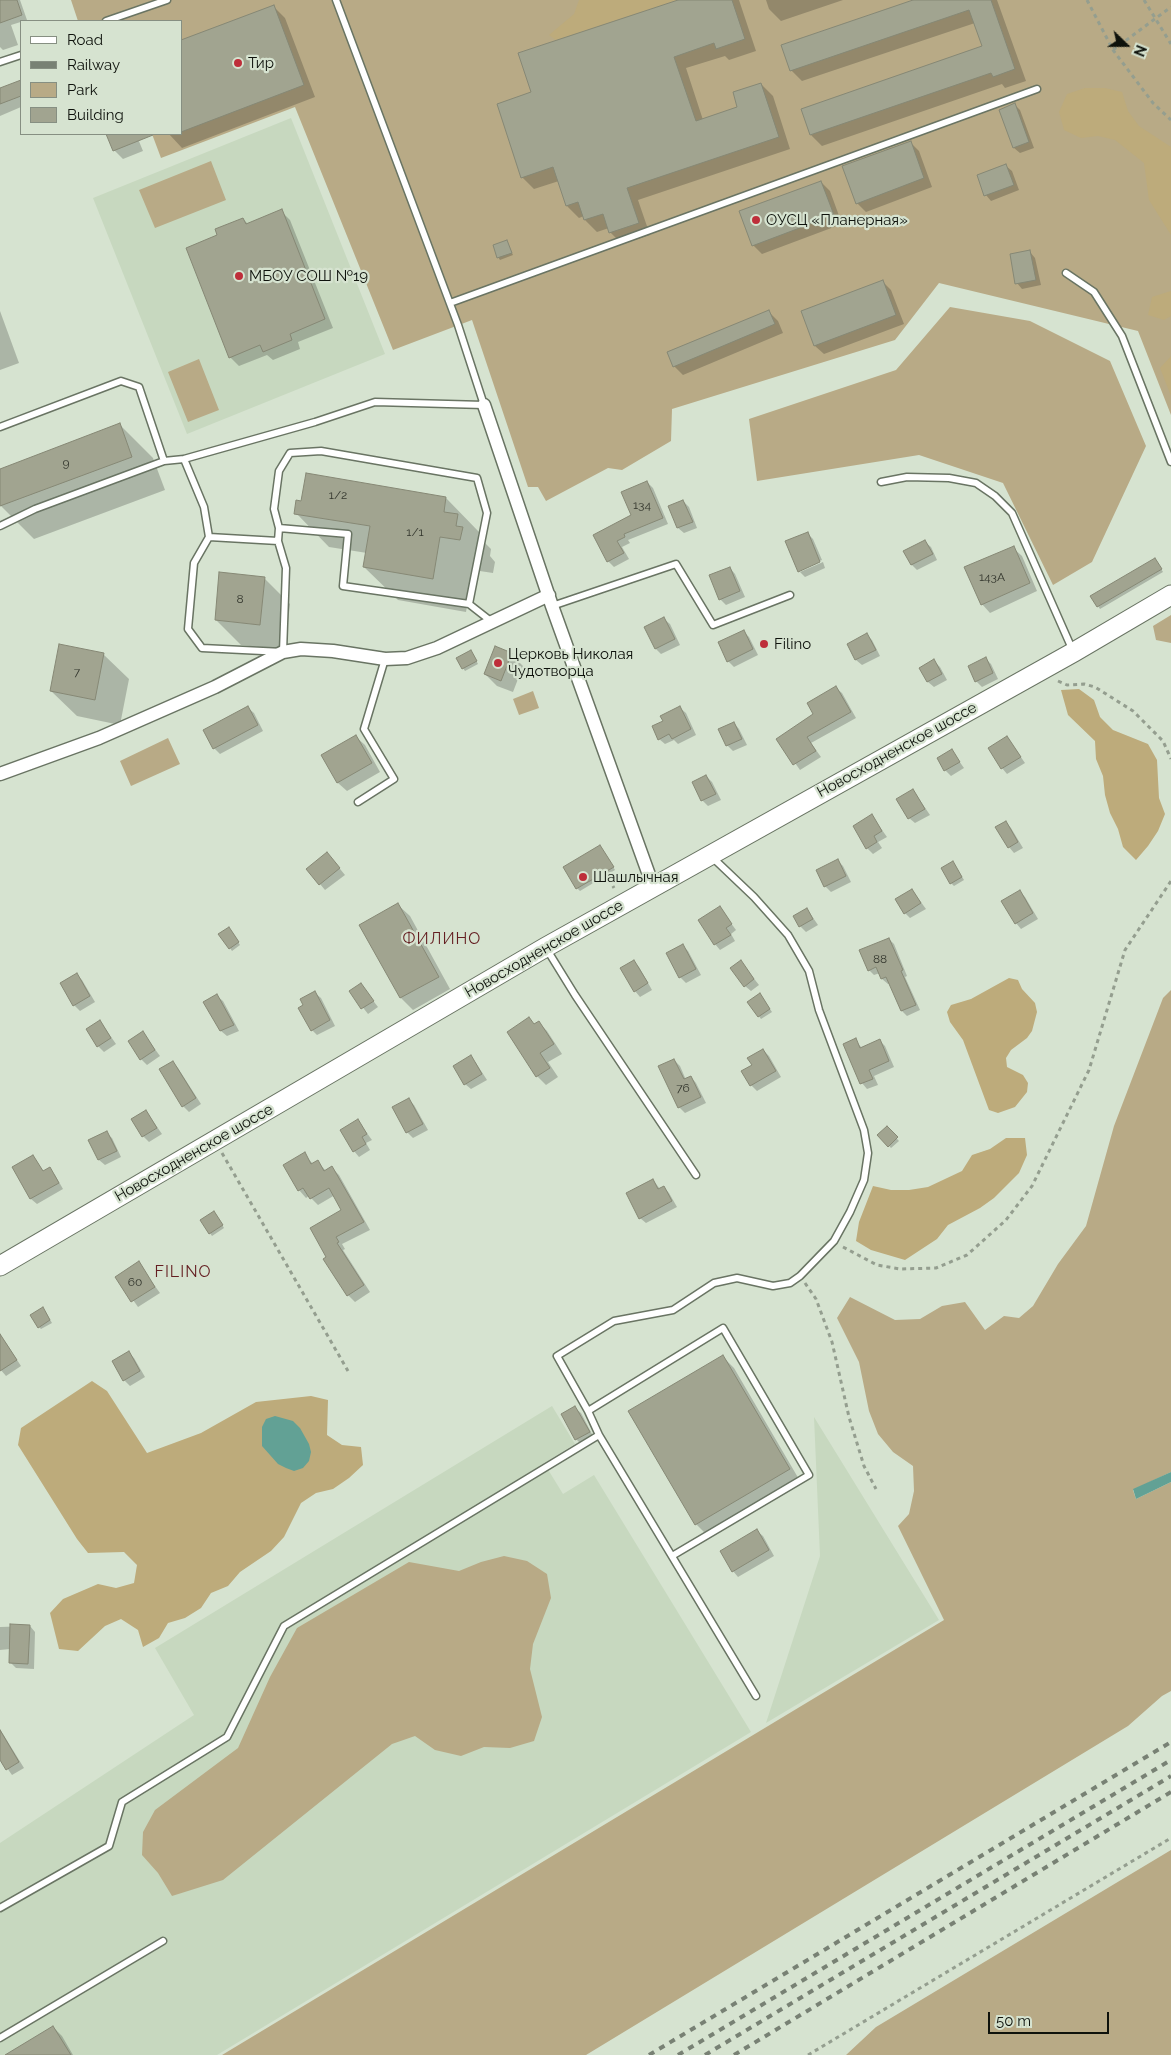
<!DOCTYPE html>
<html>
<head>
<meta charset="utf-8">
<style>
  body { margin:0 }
  #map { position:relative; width:1171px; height:2055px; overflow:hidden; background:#d6e3d0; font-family:Raleway,sans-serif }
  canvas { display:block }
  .legend { position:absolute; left:20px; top:20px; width:162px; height:115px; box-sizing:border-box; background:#d6e3d0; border:1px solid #868f82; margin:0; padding:6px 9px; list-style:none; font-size:15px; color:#0e120c }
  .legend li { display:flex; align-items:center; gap:10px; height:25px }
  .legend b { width:25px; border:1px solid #868f82 }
  .north { position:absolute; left:1101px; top:20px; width:50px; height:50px; -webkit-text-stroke:4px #d6e3d0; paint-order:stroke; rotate:112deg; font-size:14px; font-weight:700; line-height:20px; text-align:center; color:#0e120c }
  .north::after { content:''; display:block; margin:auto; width:18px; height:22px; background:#0e120c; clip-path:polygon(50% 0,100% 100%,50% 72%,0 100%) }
  .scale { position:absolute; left:988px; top:2012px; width:121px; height:22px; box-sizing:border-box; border:2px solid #0e120c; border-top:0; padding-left:6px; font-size:15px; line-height:18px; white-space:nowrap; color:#0e120c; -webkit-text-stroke:4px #d6e3d0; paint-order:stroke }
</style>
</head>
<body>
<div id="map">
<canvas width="1171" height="2055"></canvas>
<ul class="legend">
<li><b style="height:6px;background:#fff"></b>Road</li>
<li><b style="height:6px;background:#788174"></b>Railway</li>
<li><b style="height:14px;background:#b8aa86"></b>Park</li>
<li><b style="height:14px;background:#a1a490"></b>Building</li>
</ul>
<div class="north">N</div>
<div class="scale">50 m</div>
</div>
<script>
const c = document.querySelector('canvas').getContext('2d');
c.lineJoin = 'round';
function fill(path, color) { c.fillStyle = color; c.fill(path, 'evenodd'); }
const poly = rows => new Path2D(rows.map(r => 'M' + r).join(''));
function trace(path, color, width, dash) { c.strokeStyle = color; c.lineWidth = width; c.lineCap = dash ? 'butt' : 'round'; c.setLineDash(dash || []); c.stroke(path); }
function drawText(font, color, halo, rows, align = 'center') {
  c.font = font + ' Raleway,sans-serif'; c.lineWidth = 4.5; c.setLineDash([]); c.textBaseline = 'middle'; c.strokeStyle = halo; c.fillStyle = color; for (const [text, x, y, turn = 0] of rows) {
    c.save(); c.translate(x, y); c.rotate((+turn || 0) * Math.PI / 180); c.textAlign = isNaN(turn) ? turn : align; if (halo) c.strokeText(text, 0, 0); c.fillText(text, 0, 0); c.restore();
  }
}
const built = poly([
  [291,118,385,354,187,434,93,198],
  [552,1406,575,1444,544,1463,563,1494,594,1475,751,1732,217,2055,0,2055,0,1843,194,1715,155,1648],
  [814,1417,939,1620,766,1723,820,1556]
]);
const green = poly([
  [71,0,1171,0,1171,415,1138,331,939,283,895,340,672,409,671,441,622,470,608,468,546,501,538,487,528,487,472,320,393,350,295,107,161,158,152,134,181,134,181,21,78,21],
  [211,161,226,200,155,228,139,190],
  [950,307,1030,321,1110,361,1146,446,1092,562,1053,585,1003,483,919,455,757,481,749,419,896,370],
  [199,359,219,410,188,422,168,372],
  [1171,615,1171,643,1156,640,1153,626],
  [533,691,539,708,519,715,513,699],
  [168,738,180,764,131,786,120,761],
  [1171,990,1171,1472,1133,1490,1136,1499,1171,1482,1171,1691,1162,1696,1128,1726,586,2055,222,2055,944,1620,898,1526,909,1514,914,1491,913,1466,893,1452,878,1434,869,1411,859,1362,837,1318,850,1297,895,1320,920,1319,942,1306,965,1302,985,1330,1004,1316,1019,1318,1033,1306,1058,1264,1086,1226,1114,1126,1163,998],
  [504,1556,527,1561,547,1574,551,1598,533,1644,530,1669,542,1717,534,1741,510,1748,484,1747,461,1756,435,1750,415,1736,392,1744,223,1880,172,1896,158,1873,142,1855,143,1832,155,1810,238,1748,270,1677,297,1628,409,1562,459,1571,481,1562],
  [1171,1850,1171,2055,846,2055,876,2027]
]);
const forest = poly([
  [579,0,690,0,560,43,549,35,574,14],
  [1085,88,1105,88,1122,92,1128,111,1139,126,1171,147,1171,235,1149,200,1144,163,1115,140,1098,136,1081,138,1064,130,1059,112,1067,94],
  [1171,291,1171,316,1164,320,1148,315,1152,297],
  [1171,356,1171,396,1160,368],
  [1079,689,1094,700,1100,717,1113,730,1148,744,1157,760,1159,798,1165,814,1158,831,1148,846,1136,860,1123,847,1118,829,1110,813,1105,795,1103,776,1096,759,1095,741,1068,715,1061,690],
  [1009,978,1018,980,1022,989,1035,1003,1037,1012,1032,1031,1027,1038,1011,1050,1006,1058,1007,1067,1023,1075,1028,1083,1027,1092,1015,1107,998,1113,989,1110,963,1040,950,1022,947,1012,951,1005,971,999],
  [1006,1138,1025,1138,1027,1155,1019,1173,994,1198,980,1208,948,1225,937,1239,905,1260,871,1250,856,1241,859,1222,873,1186,891,1190,909,1190,928,1187,962,1171,972,1155,990,1149],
  [92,1381,107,1391,147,1453,201,1433,256,1402,311,1396,328,1400,327,1435,342,1445,361,1447,363,1465,349,1478,333,1489,316,1493,301,1503,284,1537,271,1551,240,1572,228,1586,211,1593,201,1608,185,1618,168,1623,159,1638,143,1647,138,1630,121,1619,105,1626,78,1651,59,1649,50,1613,63,1599,98,1584,116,1588,134,1583,137,1565,124,1552,88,1553,77,1539,18,1445,21,1428]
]);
const water = poly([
  [275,1416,293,1421,300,1428,309,1444,311,1452,309,1461,303,1468,294,1471,286,1468,278,1464,262,1446,262,1427,266,1419],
  [1171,1472,1171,1482,1136,1499,1133,1489]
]);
const shadow = poly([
  [0,0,20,0,27,20,11,25,18,45,3,50,0,47],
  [682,0,739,0,756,51,729,60,725,56,686,68,703,120,739,108,761,84,773,96,790,149,638,200,650,235,622,244,610,232,609,228,597,232,585,220,584,216,579,218,567,206,559,181,534,189,522,177,533,93],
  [766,0,843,0,781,21,769,9],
  [917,0,997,0,1026,81,1005,88,1002,84,822,146,811,135,983,47,975,23,802,81,791,70],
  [273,6,285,18,315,97,182,148,169,134,181,134,181,42],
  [21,81,21,107,0,116,0,89],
  [1015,105,1020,110,1034,148,1020,153,1014,148],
  [107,134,136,134,143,151,123,159,114,150],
  [910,142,919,151,932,187,866,212,857,203],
  [1006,166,1012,171,1019,190,991,201,986,195],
  [821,182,830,191,842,224,762,254,753,245],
  [281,211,290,220,333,328,298,342,300,349,273,360,267,355,239,366,230,357,219,236,243,219,248,224],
  [507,242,513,255,500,260,498,257],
  [1030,252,1035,258,1041,285,1022,289,1017,283],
  [882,281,891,290,904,324,824,354,815,346,803,312],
  [0,311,19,363,0,370],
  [769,312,778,321,783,333,683,375,674,366],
  [120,425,153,458,165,490,34,539,1,506,0,470],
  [647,482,653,488,668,524,628,540,630,543,622,547,629,559,614,567,608,561,595,535,632,516],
  [446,498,479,532,478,536,491,549,490,556,495,562,493,573,473,570,466,612,398,600,364,567,367,553,329,547,296,513,302,502],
  [683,501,689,507,697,528,684,533,678,528,669,507],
  [808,534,813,539,822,560,800,569,800,572,799,571],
  [925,542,931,547,937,560,917,570,912,565,905,552],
  [1013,548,1022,556,1037,591,990,613,982,604],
  [1155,559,1163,572,1100,609,1098,606],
  [823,562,825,568,805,577,800,572],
  [730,568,735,574,745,597,726,605,720,599],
  [264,578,290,604,285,650,241,645,216,620],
  [664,619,670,624,680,645,661,654,656,649],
  [743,631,749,637,758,655,734,667,728,661],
  [867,635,872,640,880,656,862,665,856,660,848,644],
  [471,651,478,664,465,671,463,668],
  [103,654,129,679,120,725,77,716,51,691],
  [511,654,523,666,513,692,497,686,485,674],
  [986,659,991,664,998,679,982,687,976,681],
  [934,661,940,667,947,680,934,687,928,682,921,668],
  [836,688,842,693,856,718,811,743,821,757,800,770,778,739,815,714],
  [248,708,254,713,263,731,220,754,214,748],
  [680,708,686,713,696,735,678,744,674,740,665,744,659,739,665,722],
  [734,723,739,729,747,745,733,751,727,745],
  [356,737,365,745,380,772,347,791,338,783,323,756],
  [1007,737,1025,763,1007,774,1002,768],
  [952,751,964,768,951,776,945,770],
  [706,776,712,782,721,800,708,806,702,800,694,783],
  [913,790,930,815,915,823,909,818],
  [872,816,887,837,878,842,882,848,873,854,867,848],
  [1006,822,1011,828,1023,848,1014,853,1009,847],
  [600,846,615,870,580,891,577,888],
  [327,853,345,875,325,890,320,884],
  [838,861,843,866,851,882,831,892,825,886],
  [953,862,964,880,954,886,951,883],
  [912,890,926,909,910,918,905,913],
  [1019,891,1025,897,1038,919,1021,929,1016,923],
  [398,905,410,916,450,989,413,1010,401,998,361,925],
  [719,907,736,930,731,934,735,941,720,950,715,944],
  [807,909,818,925,806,932,800,926],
  [231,931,240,945,232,951,230,948],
  [889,939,894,944,907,976,905,977,920,1010,907,1016,902,1011,890,983,888,984,882,979,880,973,874,975,869,970],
  [682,945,688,951,701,975,686,983,680,977],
  [633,962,639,967,652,990,640,997,635,991],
  [741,962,759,985,751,991,745,986],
  [77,975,82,980,95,1002,80,1011,74,1005],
  [361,985,378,1007,368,1014,351,992],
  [315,993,321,998,335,1026,317,1035,312,1030],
  [217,996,223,1001,239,1031,227,1036,221,1031,205,1003],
  [762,997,772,1012,761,1019,749,1002],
  [100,1021,116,1044,104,1052,98,1046],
  [539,1023,547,1031,562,1054,548,1062,558,1077,546,1085,537,1076],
  [143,1033,160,1056,147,1065,141,1059],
  [855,1040,862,1048,880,1041,885,1046,894,1067,874,1076,878,1085,867,1089,862,1083,845,1044],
  [763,1050,769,1056,781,1077,757,1091,751,1085,753,1066],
  [471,1057,476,1063,487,1080,471,1089,465,1084],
  [674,1060,680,1066,686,1080,691,1077,696,1083,706,1103,685,1113,679,1107],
  [173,1063,178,1068,201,1104,189,1112,183,1106],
  [409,1100,414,1105,428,1130,413,1138,407,1132],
  [146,1111,162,1134,149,1142,143,1136],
  [358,1121,372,1140,366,1143,370,1150,359,1157,354,1151],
  [887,1128,899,1141,891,1148,879,1135],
  [106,1133,112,1138,121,1157,105,1165,99,1160],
  [304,1154,313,1164,318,1162,326,1171,332,1168,339,1175,370,1230,342,1244,345,1249,343,1250,370,1292,355,1302,348,1295,328,1257,343,1210,335,1195,318,1205,309,1196,306,1198,299,1190],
  [33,1156,44,1172,49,1169,55,1175,63,1189,37,1204,31,1199,14,1168],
  [653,1180,660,1189,664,1187,669,1193,677,1207,646,1223,640,1218],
  [216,1215,224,1228,212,1236,210,1233],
  [138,1263,160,1293,138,1307,117,1277],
  [45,1311,52,1323,41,1329,39,1327],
  [0,1337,6,1343,21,1366,6,1376,0,1369],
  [129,1353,134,1358,145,1377,130,1386,124,1380,113,1362],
  [722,1356,734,1368,800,1481,708,1536,696,1524],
  [575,1408,581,1413,594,1438,582,1445,576,1439],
  [757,1531,763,1536,774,1556,738,1577,733,1571],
  [30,1626,35,1632,34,1669,16,1668,10,1662,10,1649,0,1650,0,1627],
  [0,1729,24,1768,12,1775,0,1758],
  [53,2027,62,2036,73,2055,8,2055]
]);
const building = poly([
  [0,0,17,0,22,15,0,23,0,0],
  [678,0,732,0,745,39,716,49,714,43,674,57,696,121,737,107,733,92,761,83,779,137,627,188,639,223,609,233,603,214,584,220,578,202,566,206,553,167,521,178,497,104,531,92,518,53,678,0],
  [913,0,991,0,1015,69,993,77,991,73,810,135,801,109,982,46,969,10,790,71,781,45,913,0],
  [274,5,304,85,181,132,181,40,274,5],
  [21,80,21,96,0,104,0,88,21,80],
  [1015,103,1029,142,1013,148,999,110,1015,103],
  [106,134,153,134,153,135,113,151,106,134],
  [911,141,924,178,856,204,842,166,911,141],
  [1006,164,1014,185,984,196,977,175,1006,164],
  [821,181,834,215,752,246,739,211,821,181],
  [282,209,325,319,290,334,292,340,263,352,260,345,229,358,186,248,217,235,215,229,243,218,246,224,282,209],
  [507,240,512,253,497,258,493,245,507,240],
  [1030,250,1036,280,1015,284,1010,254,1030,250],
  [883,280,896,315,814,346,801,311,883,280],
  [769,310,775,324,673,367,667,352,769,310],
  [120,423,132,457,0,506,0,469,120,423],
  [306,473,446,497,444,512,458,514,456,526,463,527,460,540,440,537,433,579,363,567,370,526,294,514,296,500,301,501,306,473],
  [647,481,663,518,624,534,625,537,617,541,624,553,607,562,593,535,631,515,621,492,647,481],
  [683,500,693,522,677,528,668,506,683,500],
  [808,532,820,562,798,572,785,541,808,532],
  [925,540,933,554,911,565,903,551,925,540],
  [1014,546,1030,583,981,605,964,567,1014,546],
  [1155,558,1162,569,1097,607,1090,596,1155,558],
  [730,567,740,591,719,600,709,575,730,567],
  [219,572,265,577,260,625,215,620,219,572],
  [664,617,675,639,655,649,644,627,664,617],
  [744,630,753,649,727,662,718,642,744,630],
  [867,633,876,650,855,660,847,644,867,633],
  [59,644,104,653,95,700,50,691,59,644],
  [495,646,512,653,501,681,484,674,495,646],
  [471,650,477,661,462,669,456,658,471,650],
  [986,657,993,673,975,682,968,666,986,657],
  [934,659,942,674,927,682,919,668,934,659],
  [836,686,851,712,807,737,816,751,793,765,776,739,813,714,807,703,836,686],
  [248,706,258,725,213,749,203,730,248,706],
  [680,706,691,729,672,739,669,734,658,740,652,726,663,721,660,716,680,706],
  [734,722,742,739,726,746,718,729,734,722],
  [356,735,372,763,337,783,321,755,356,735],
  [1007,736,1021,757,1001,769,988,748,1007,736],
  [952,749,960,762,944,771,937,758,952,749],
  [706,775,716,794,701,801,692,782,706,775],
  [913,789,925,809,908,819,896,799,913,789],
  [872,814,882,831,874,836,877,842,866,849,853,826,872,814],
  [1006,821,1018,842,1008,848,995,827,1006,821],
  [600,845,614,867,576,889,563,867,600,845],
  [327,852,340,868,319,885,306,869,327,852],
  [838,859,846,876,824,887,816,870,838,859],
  [953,861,962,877,950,884,941,868,953,861],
  [912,889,921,903,904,914,895,899,912,889],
  [1020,890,1033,913,1015,924,1001,901,1020,890],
  [398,903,439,977,400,998,359,925,398,903],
  [720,906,732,924,726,928,731,935,714,945,698,920,720,906],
  [807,908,813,919,799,927,793,916,807,908],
  [229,927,239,942,229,949,218,934,229,927],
  [889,938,903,970,901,971,916,1005,901,1011,886,977,881,979,876,967,868,971,859,950,889,938],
  [683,944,696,969,679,978,666,953,683,944],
  [634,960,648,983,634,992,620,968,634,960],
  [741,960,754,979,744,987,730,968,741,960],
  [77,973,90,996,73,1006,60,983,77,973],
  [361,983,374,1001,361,1009,349,991,361,983],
  [315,991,330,1020,311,1031,298,1008,303,1005,300,999,315,991],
  [760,993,770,1009,758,1017,747,1002,760,993],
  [217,994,234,1025,220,1031,203,1002,217,994],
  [529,1017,534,1024,539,1021,554,1044,540,1053,550,1068,536,1077,507,1032,529,1017],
  [100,1020,111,1038,97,1047,86,1029,100,1020],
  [143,1031,155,1050,140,1060,128,1041,143,1031],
  [856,1038,860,1048,880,1039,889,1061,869,1070,873,1079,860,1084,843,1044,856,1038],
  [763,1049,776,1071,750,1086,741,1071,752,1065,747,1058,763,1049],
  [471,1055,482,1074,464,1085,453,1066,471,1055],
  [674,1059,684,1079,691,1076,701,1097,678,1108,658,1066,674,1059],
  [173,1061,196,1098,182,1107,159,1069,173,1061],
  [409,1098,423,1124,406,1133,392,1107,409,1098],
  [146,1110,157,1128,142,1137,131,1119,146,1110],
  [358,1119,367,1134,362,1137,366,1144,353,1152,340,1130,358,1119],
  [887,1126,898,1137,888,1147,877,1135,887,1126],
  [107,1131,117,1151,98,1160,88,1140,107,1131],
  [305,1152,311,1164,318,1160,324,1171,332,1166,364,1222,336,1237,339,1242,337,1243,364,1285,347,1296,323,1259,326,1257,310,1228,341,1210,329,1188,310,1199,303,1188,298,1191,283,1165,305,1152],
  [33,1155,43,1171,50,1167,59,1183,30,1199,12,1167,33,1155],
  [653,1179,658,1189,664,1186,672,1201,639,1219,626,1193,653,1179],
  [214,1211,223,1225,209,1234,200,1220,214,1211],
  [139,1261,155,1287,131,1302,115,1277,139,1261],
  [43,1307,50,1320,38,1328,30,1315,43,1307],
  [0,1334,17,1360,0,1371,0,1334],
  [129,1351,140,1371,123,1381,112,1361,129,1351],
  [723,1355,790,1469,695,1525,628,1411,723,1355],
  [575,1406,590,1432,575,1440,561,1414,575,1406],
  [757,1529,769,1550,732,1572,720,1551,757,1529],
  [10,1624,30,1625,28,1664,9,1663,10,1624],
  [0,1730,19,1762,6,1770,0,1760,0,1730],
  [53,2026,71,2055,5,2055,53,2026]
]);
const path = poly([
  [1087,0,1113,50,1153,103,1171,120],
  [1144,0,1171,44],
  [1113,50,1171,7],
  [1058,681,1067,685,1084,684,1095,687,1133,711,1163,741,1171,759],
  [609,879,614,888],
  [222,1153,348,1371],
  [843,1247,877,1265,900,1269,936,1268,967,1255,1006,1220,1032,1186,1089,1070,1125,950,1171,881],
  [805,1283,816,1299,832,1342,849,1417,864,1466,876,1489],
  [808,2055,1171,1838]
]);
const lane = poly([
  [106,21,167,0],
  [0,62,21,55],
  [1066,273,1094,292,1122,336,1171,462],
  [450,303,1037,89],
  [0,427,121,381,139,387,164,461],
  [184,459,204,507,209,537,278,541,279,528,274,509,279,471,290,453,321,451,477,478,487,513,469,604,492,622],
  [881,482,907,477,949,478,976,483,995,496,1012,513,1073,651],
  [0,526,35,509,164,461,184,459,315,422,375,402,484,405,458,325,336,0],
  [279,528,348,534,343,586,469,604],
  [209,537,194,563,188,629,202,648,283,652,286,568,278,541],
  [552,606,676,564,713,625,790,595],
  [358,802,394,779,364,729,385,659],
  [546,948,575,995,696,1175],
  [588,1411,557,1356,614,1321,673,1310,714,1283,737,1278,773,1286,790,1283,800,1276,834,1241,850,1212,864,1180,868,1153,864,1130,819,1010,809,971,788,935,754,897,712,857],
  [599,1435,588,1411,723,1328,809,1475,672,1556],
  [0,1908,109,1846,122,1802,227,1737,284,1626,599,1435,756,1696],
  [0,2038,163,1941]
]);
const street = poly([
  [484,405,552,606,653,886],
  [0,774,99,738,215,687,283,652,301,649,333,651,385,659,407,658,437,648,549,595]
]);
const secondary = poly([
  [0,1266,546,947,1074,652,1171,595]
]);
const rail = poly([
  [649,2055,1171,1742],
  [678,2055,1171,1760],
  [705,2055,1171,1776],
  [734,2055,1171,1792]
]);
const markers = [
  [238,63,5,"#be2e3a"],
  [756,220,5,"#be2e3a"],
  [239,276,5,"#be2e3a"],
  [764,644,5,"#be2e3a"],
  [498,663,5,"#be2e3a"],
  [583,877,5,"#be2e3a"]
];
const numberNames = [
  ["9",66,463],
  ["1/2",338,495],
  ["134",642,505],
  ["1/1",415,532],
  ["143А",992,577],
  ["8",240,599],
  ["7",77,672],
  ["88",880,959],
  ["76",683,1088],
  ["60",135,1282]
];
const poiNames = [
  ["Тир",248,63],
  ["ОУСЦ «Планерная»",766,220],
  ["МБОУ СОШ №19",249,276],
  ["Filino",774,644],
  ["Церковь Николая",508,654],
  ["Чудотворца",508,671],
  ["Шашлычная",593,877]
];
const streetNames = [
  ["Новосходненское шоссе",897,750,-29],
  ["Новосходненское шоссе",544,949,-30],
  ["Новосходненское шоссе",194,1153,-30]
];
const neighbourhoodNames = [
  ["ФИЛИНО",442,939],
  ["FILINO",183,1272]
];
fill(built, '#c7d8bf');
fill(green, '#b8aa86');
fill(forest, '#bdab7b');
fill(water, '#62a195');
fill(shadow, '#0003');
fill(building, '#a1a490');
trace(building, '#868875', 1);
trace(lane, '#697463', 9);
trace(street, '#697463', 15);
trace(secondary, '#697463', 21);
trace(path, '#949e8f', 3, [4, 4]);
trace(lane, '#fff', 6);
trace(street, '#fff', 12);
trace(secondary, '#fff', 19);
trace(rail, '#788174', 4, [6, 6]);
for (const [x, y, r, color] of markers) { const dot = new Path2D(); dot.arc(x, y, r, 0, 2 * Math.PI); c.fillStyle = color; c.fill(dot); trace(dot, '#d6e3d0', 2); }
drawText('12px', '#33362d', null, numberNames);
drawText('15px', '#0e120c', '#d6e3d0', poiNames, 'left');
drawText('15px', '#0e120c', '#d6e3d0', streetNames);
c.letterSpacing = '1px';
drawText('16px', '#641e21', '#d6e3d0', neighbourhoodNames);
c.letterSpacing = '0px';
</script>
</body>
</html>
